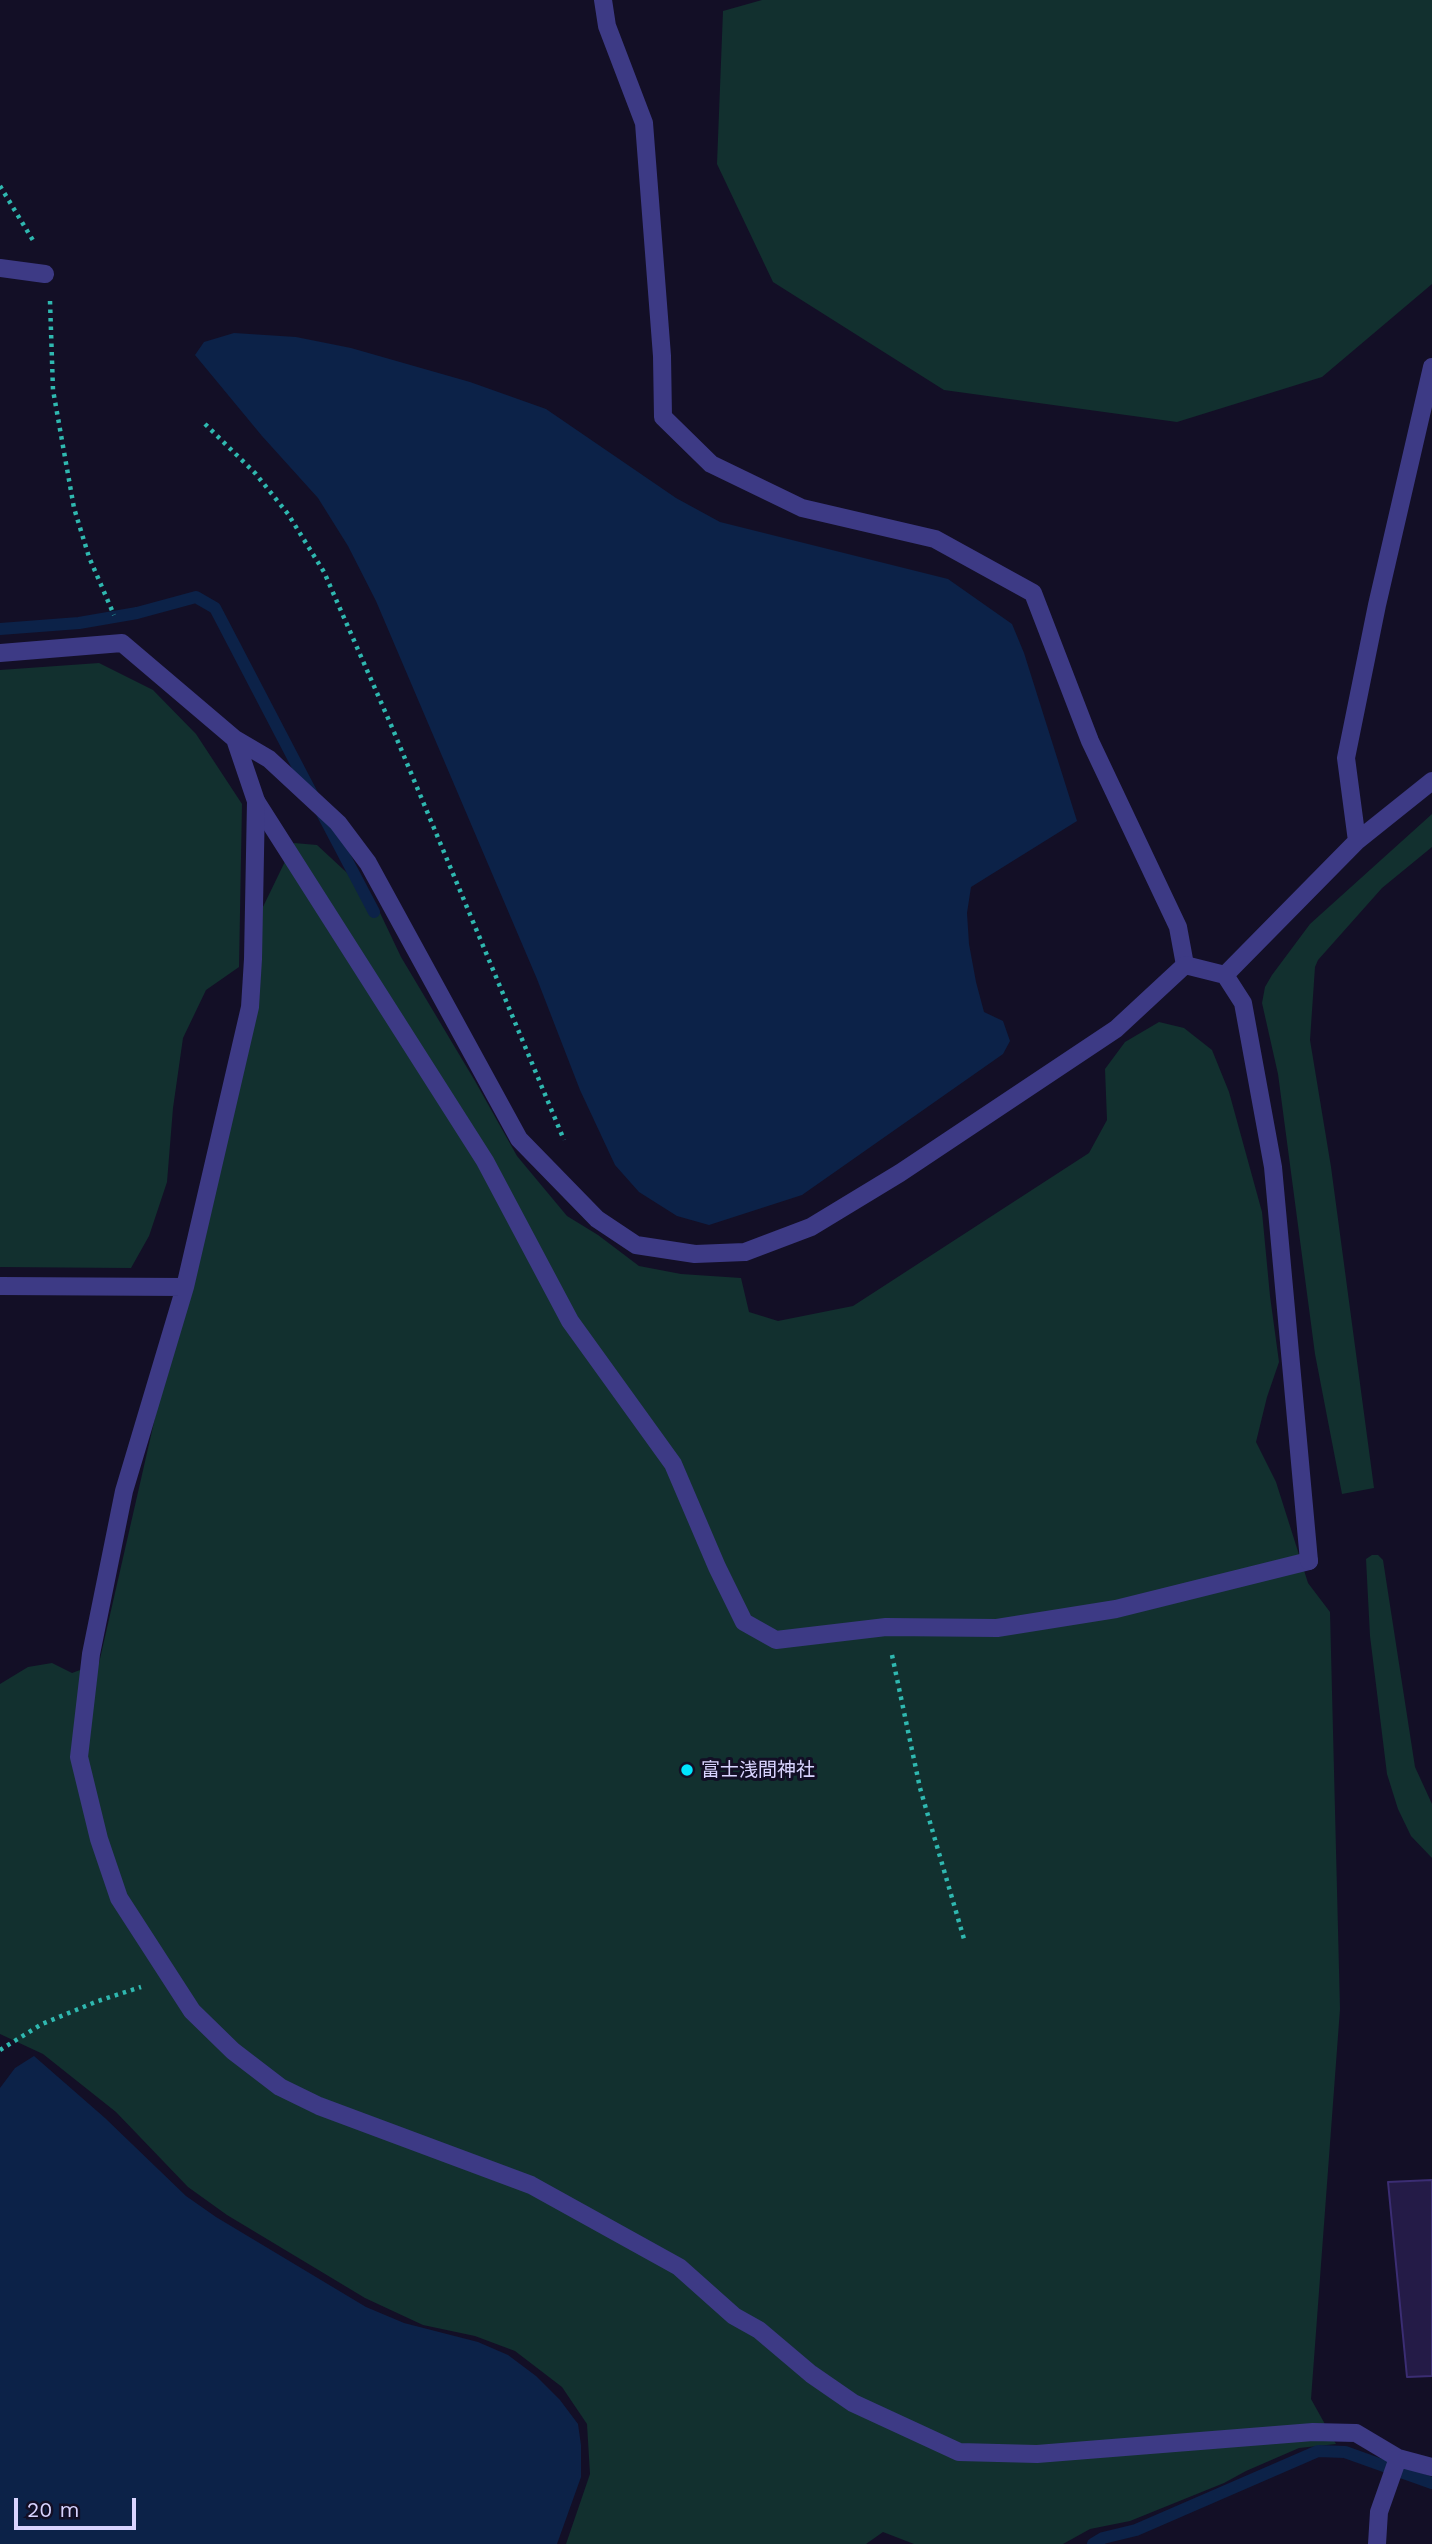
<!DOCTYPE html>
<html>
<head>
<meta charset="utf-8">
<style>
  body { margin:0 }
  #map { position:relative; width:1432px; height:2544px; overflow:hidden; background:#130f26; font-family:"Work Sans",sans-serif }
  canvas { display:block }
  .scale { position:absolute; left:14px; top:2498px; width:122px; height:32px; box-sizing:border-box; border:4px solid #d9d4ff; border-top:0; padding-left:9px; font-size:21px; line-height:24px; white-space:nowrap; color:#d9d4ff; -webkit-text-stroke:5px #130f26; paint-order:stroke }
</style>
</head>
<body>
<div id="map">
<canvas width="1432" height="2544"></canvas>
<div class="scale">20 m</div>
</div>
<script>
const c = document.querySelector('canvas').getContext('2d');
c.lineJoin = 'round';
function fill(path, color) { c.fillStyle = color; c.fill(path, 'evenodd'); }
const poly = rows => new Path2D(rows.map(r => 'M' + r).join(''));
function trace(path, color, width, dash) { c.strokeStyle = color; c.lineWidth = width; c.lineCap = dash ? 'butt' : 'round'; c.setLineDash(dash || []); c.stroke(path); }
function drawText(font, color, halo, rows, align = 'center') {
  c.font = font + ' "Work Sans","Noto Sans JP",sans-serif'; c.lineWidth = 6; c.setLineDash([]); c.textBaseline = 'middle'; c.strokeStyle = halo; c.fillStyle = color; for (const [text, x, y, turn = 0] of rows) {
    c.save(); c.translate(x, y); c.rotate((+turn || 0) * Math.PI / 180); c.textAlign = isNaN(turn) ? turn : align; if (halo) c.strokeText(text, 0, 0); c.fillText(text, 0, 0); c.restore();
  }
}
const green = poly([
  [762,0,1432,0,1432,284,1322,377,1177,422,944,390,773,282,717,164,723,11],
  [99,663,153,690,196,734,242,804,239,967,206,990,183,1038,173,1108,167,1182,149,1236,131,1268,0,1267,0,670],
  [1432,814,1432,847,1382,888,1318,960,1315,967,1310,1040,1331,1167,1374,1488,1342,1494,1315,1354,1278,1074,1262,1003,1265,987,1272,975,1310,924],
  [294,843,317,845,372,896,401,957,475,1081,517,1156,567,1216,598,1235,639,1266,681,1274,741,1278,749,1312,778,1321,853,1306,1089,1153,1107,1120,1105,1069,1125,1042,1159,1022,1184,1028,1212,1050,1229,1092,1262,1212,1270,1296,1279,1362,1267,1397,1256,1442,1276,1482,1308,1583,1330,1612,1340,2009,1311,2399,1336,2444,1299,2448,1246,2471,1224,2483,1130,2521,1090,2529,1063,2544,914,2544,883,2532,866,2544,566,2544,590,2474,587,2424,562,2387,515,2351,475,2336,423,2325,365,2298,227,2215,188,2187,116,2112,43,2054,0,2034,0,1684,28,1667,52,1663,72,1673,99,1663,157,1409,219,1170,261,911],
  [1372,1555,1378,1555,1383,1560,1415,1767,1432,1804,1432,1858,1411,1836,1398,1809,1387,1774,1370,1636,1366,1559]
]);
const water = poly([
  [234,333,296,337,351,348,470,382,546,409,676,498,720,522,948,579,1012,624,1024,653,1077,821,971,887,967,913,969,944,976,982,984,1012,1003,1021,1010,1041,1003,1054,802,1195,709,1225,677,1216,639,1192,615,1165,580,1090,537,979,376,601,348,546,318,498,262,436,195,355,204,342],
  [34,2056,105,2118,186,2196,216,2217,366,2307,404,2323,478,2342,508,2355,536,2376,560,2400,578,2424,581,2445,581,2477,557,2544,0,2544,0,2088,15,2068]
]);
const stream = poly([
  [0,629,79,623,137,613,196,597,215,608,312,794],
  [322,813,374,912],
  [1093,2544,1103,2538,1136,2530,1318,2451,1345,2452,1432,2483]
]);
const building = poly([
  [1432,2180,1432,2376,1407,2377,1388,2182,1432,2180]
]);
const path = poly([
  [0,186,34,242],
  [50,301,53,390,74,508,89,557,114,615],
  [205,424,255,473,288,514,324,572,391,725,564,1140],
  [892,1655,920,1788,964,1939],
  [0,2050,42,2024,98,2001,141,1987]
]);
const service = poly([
  [603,0,607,26,644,123,662,356,663,417,711,464,802,508,935,539,1033,593,1090,741,1178,927,1185,965],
  [256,801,485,1161,570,1321,673,1464,717,1567,744,1622,776,1640,886,1627,997,1628,1116,1609,1309,1561]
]);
const minor = poly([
  [0,268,45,274],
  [0,653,122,643,235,739,269,759,338,823,368,863,519,1139,597,1219,636,1245,695,1254,745,1252,811,1227,900,1173,1116,1029,1185,965,1225,975,1243,1003,1273,1167,1309,1561],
  [235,739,256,801,253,959,250,1007,185,1287,124,1491,91,1654,79,1757,99,1839,119,1898,192,2011,233,2051,280,2087,319,2106,531,2185,679,2267,734,2316,759,2330,811,2374,853,2403,959,2452,1037,2454,1313,2432,1356,2433,1398,2458,1432,2467],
  [1357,841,1346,758,1377,605,1432,367],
  [1225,975,1357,841,1432,781],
  [0,1286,185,1287],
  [1377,2544,1379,2512,1398,2458]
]);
const markers = [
  [687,1770,7,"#00e5ff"]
];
const poiNames = [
  ["富士浅間神社",701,1770]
];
fill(green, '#12302f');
fill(water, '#0c2248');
trace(stream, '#0c2248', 12);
fill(building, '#241b47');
trace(building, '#3b2d73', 2);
trace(path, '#2fb8b0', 4.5, [3.5, 5]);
trace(service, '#3d3a85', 18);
trace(minor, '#3d3a85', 18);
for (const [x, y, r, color] of markers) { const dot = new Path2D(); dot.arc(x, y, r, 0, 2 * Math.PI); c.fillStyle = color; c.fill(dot); trace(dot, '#130f26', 2.5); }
drawText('19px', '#d9d4ff', '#130f26', poiNames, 'left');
</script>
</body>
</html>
